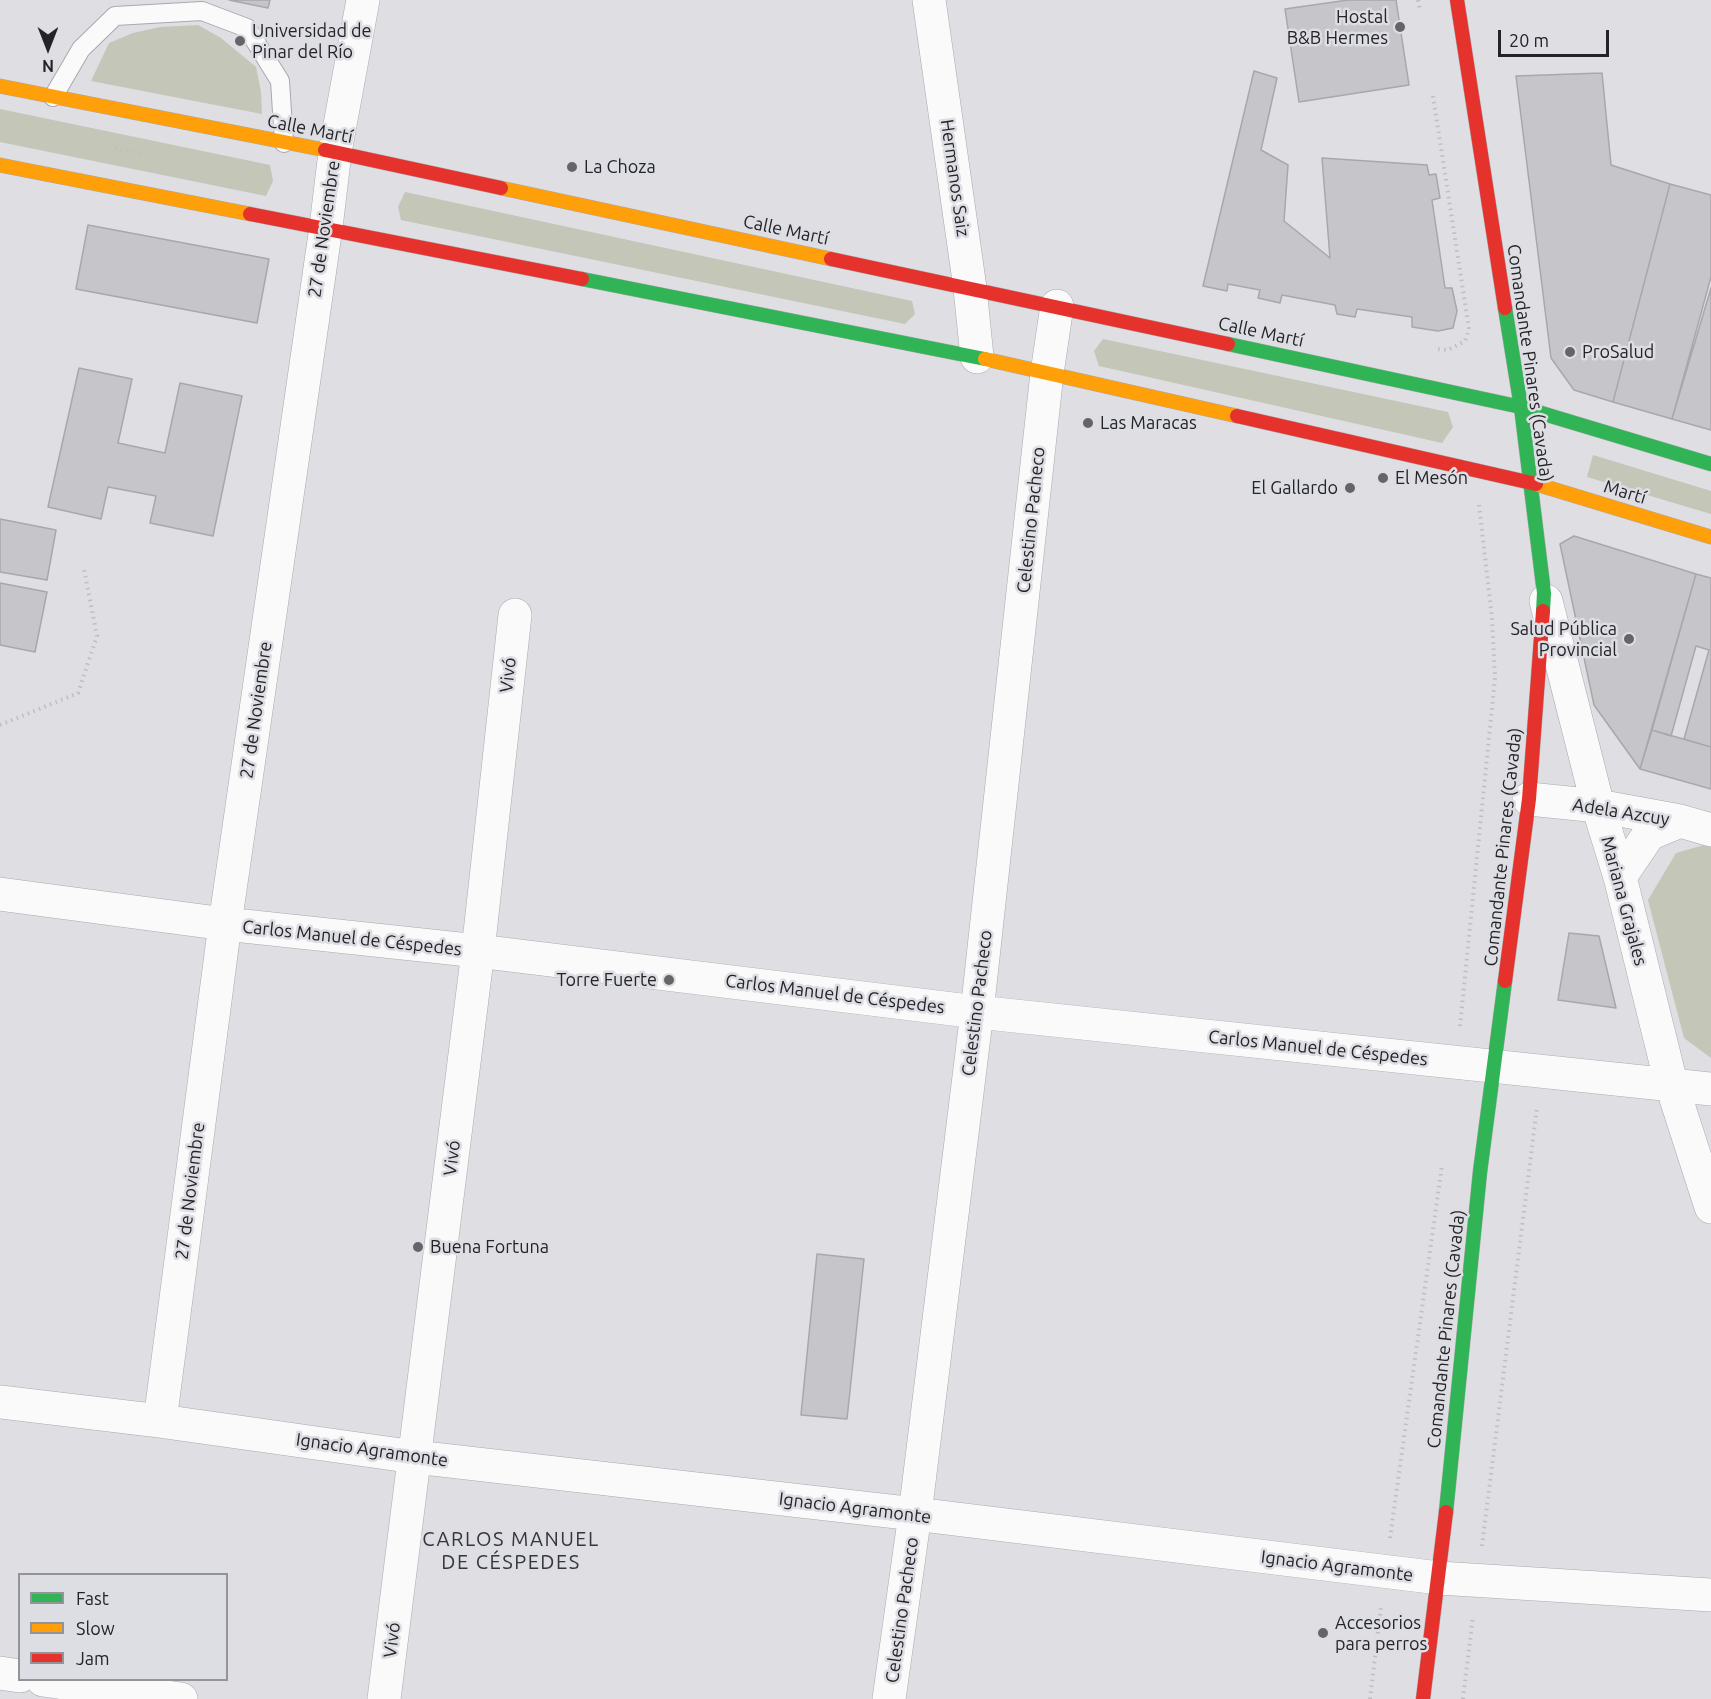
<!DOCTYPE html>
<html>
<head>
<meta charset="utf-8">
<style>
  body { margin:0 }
  #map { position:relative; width:1711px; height:1699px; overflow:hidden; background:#dedee3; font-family:Ubuntu,sans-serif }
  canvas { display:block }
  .legend { position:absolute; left:18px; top:1573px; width:210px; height:108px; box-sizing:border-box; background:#dddde4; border:2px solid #939398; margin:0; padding:8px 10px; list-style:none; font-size:18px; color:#242427 }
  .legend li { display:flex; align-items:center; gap:12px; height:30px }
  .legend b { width:30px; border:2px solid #939398 }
  .north { position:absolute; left:18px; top:18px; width:60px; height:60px; -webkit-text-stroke:4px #dddde4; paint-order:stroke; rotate:180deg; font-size:16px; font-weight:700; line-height:24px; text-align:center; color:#242427 }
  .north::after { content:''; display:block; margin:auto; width:21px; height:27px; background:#242427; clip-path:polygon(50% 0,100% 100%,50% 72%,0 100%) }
  .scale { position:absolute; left:1498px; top:30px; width:111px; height:27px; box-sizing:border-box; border:3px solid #242427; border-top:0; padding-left:8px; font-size:18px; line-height:21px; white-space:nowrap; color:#242427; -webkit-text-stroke:4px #dddde4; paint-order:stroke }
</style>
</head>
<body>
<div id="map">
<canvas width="1711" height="1699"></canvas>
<ul class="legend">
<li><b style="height:8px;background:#30b455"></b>Fast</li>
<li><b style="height:8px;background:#ff9f0a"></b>Slow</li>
<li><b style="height:8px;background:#e5322d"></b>Jam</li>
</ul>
<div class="north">N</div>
<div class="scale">20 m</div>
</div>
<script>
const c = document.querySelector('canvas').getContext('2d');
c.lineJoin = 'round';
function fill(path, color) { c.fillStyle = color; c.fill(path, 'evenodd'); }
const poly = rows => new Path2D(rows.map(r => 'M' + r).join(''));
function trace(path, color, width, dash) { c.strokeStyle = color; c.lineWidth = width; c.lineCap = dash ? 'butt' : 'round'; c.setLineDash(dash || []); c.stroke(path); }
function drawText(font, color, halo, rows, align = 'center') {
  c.font = font + ' Ubuntu,sans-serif'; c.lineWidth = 5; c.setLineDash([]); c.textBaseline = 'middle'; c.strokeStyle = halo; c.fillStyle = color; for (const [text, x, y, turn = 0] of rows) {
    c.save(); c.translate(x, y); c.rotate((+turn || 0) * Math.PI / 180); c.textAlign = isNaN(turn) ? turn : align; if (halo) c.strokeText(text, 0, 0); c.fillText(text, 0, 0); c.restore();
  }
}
const green = poly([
  [198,25,221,38,256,67,261,92,262,114,91,81,109,43,133,33,160,27],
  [0,109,270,165,273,181,266,196,0,142],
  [405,192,912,301,915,314,905,324,401,220,398,207],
  [1103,339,1448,412,1453,427,1442,443,1099,366,1094,351],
  [1593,455,1711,491,1711,514,1587,477],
  [1711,843,1711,1058,1684,1038,1648,900,1676,853]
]);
const building = poly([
  [229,0,270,0,268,8,229,0],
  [1348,0,1396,0,1409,85,1299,102,1285,9,1348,0],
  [1254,71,1277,78,1261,150,1288,165,1284,221,1330,258,1322,158,1427,165,1429,175,1436,174,1440,198,1432,200,1445,288,1452,288,1457,311,1453,328,1438,331,1412,327,1412,317,1357,309,1355,317,1337,314,1335,305,1282,295,1280,303,1258,298,1260,290,1228,284,1227,291,1203,286,1254,71],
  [1602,73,1611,165,1670,184,1613,402,1574,390,1551,358,1516,76,1602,73],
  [1670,184,1711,195,1711,277,1672,419,1613,402,1670,184],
  [88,225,269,259,257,323,76,289,88,225],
  [1711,288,1711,430,1672,419,1711,288],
  [79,368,132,379,118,443,165,453,180,383,242,396,213,536,150,523,156,496,108,487,101,519,48,507,79,368],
  [0,519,56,530,47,580,0,572,0,519],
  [1574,536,1696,574,1640,769,1594,705,1560,544,1574,536],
  [1696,574,1711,578,1711,747,1684,739,1709,650,1696,646,1671,736,1652,730,1696,574],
  [0,583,47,592,35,652,0,645,0,583],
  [1652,730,1711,747,1711,789,1640,769,1652,730],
  [1569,933,1599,936,1616,1008,1558,1000,1569,933],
  [817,1254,864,1259,847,1419,801,1415,817,1254]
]);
const path = poly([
  [1418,0,1420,9],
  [1433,96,1469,329,1465,341,1448,350,1435,349],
  [115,148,140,153],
  [0,725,78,693,97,636,84,569],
  [1460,1026,1495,678,1492,618,1479,505],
  [1390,1538,1442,1165],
  [1482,1546,1537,1107],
  [1370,1699,1381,1607],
  [1463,1699,1473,1616]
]);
const lane = poly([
  [53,97,81,49,115,16,202,11,247,28,280,81,284,143]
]);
const street = poly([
  [929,0,970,288,977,357],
  [1546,601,1598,806,1620,877,1671,1083,1711,1207],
  [1529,799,1598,806,1680,821,1711,830],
  [1620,877,1649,834,1680,821],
  [0,894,225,924,478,951,977,1012,1711,1089],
  [0,1402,160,1421,415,1457,915,1514,1439,1578,1711,1595],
  [160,1421,225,924,326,227,335,152,363,0],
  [0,1673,20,1676],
  [43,1680,181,1699],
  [384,1699,478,951,515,615],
  [889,1699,915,1514,977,1012,1047,373,1057,306]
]);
const fast = poly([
  [582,279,985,359],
  [1505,308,1521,407,1544,593,1543,611],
  [1228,344,1521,407,1711,464],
  [1446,1512,1480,1172,1505,981]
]);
const slow = poly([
  [0,86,325,150],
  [0,165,250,214],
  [501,188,831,259],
  [985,359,1237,416],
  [1536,484,1711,537]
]);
const jam = poly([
  [1457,0,1505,308],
  [325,150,501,188],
  [250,214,582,279],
  [831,259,1228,344],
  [1237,416,1536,484],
  [1505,981,1529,799,1543,611],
  [1423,1699,1446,1512]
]);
const markers = [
  [1400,27,6,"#656569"],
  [240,41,6,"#656569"],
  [572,167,6,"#656569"],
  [1570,352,6,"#656569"],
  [1088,423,6,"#656569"],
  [1383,478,6,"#656569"],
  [1350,488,6,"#656569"],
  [1629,639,6,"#656569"],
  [669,980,6,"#656569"],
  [418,1247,6,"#656569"],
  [1323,1633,6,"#656569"]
];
const poiNames = [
  ["Hostal",1388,17,"right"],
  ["B&B Hermes",1388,38,"right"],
  ["Universidad de",252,31],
  ["Pinar del Río",252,52],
  ["La Choza",584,167],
  ["ProSalud",1582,352],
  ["Las Maracas",1100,423],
  ["El Mesón",1395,478],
  ["El Gallardo",1338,488,"right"],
  ["Salud Pública",1617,629,"right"],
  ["Provincial",1617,650,"right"],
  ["Torre Fuerte",657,980,"right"],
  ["Buena Fortuna",430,1247],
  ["Accesorios",1335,1623],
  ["para perros",1335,1644]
];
const streetNames = [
  ["Calle Martí",310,129,11],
  ["Hermanos Saiz",955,178,82],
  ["27 de Noviembre",324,229,-82],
  ["Calle Martí",786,230,12],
  ["Calle Martí",1261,332,12],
  ["Comandante Pinares (Cavada)",1530,363,82],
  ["Martí",1625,492,17],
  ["Celestino Pacheco",1031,520,-84],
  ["Vivó",508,675,-84],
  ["27 de Noviembre",256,710,-82],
  ["Adela Azcuy",1621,812,9],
  ["Comandante Pinares (Cavada)",1503,847,-84],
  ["Mariana Grajales",1624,901,75],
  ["Carlos Manuel de Céspedes",352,938,6],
  ["Carlos Manuel de Céspedes",835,994,7],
  ["Celestino Pacheco",977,1003,-83],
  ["Carlos Manuel de Céspedes",1318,1048,6],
  ["Vivó",452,1158,-83],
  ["27 de Noviembre",190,1191,-83],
  ["Comandante Pinares (Cavada)",1446,1329,-84],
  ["Ignacio Agramonte",372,1450,8],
  ["Ignacio Agramonte",855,1508,7],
  ["Ignacio Agramonte",1337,1566,7],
  ["Celestino Pacheco",902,1610,-82],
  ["Vivó",392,1640,-83]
];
const neighbourhoodNames = [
  ["CARLOS MANUEL",511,1539],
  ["DE CÉSPEDES",511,1562]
];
fill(green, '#c4c6b7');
fill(building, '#c6c6ca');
trace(building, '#a8a8ab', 1.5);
trace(lane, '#a9a9ad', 20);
trace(street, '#a9a9ad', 34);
trace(fast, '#a9a9ad', 15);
trace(slow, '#a9a9ad', 15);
trace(jam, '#a9a9ad', 15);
trace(path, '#bfbfbf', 4, [1.5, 4.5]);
trace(lane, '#fafafb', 18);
trace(street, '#fafafb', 33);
trace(fast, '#30b455', 14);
trace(slow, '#ff9f0a', 14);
trace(jam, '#e5322d', 14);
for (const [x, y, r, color] of markers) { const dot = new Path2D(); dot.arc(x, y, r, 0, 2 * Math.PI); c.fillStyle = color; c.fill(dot); trace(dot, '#dddde4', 2); }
drawText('18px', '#242427', '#dddde4', poiNames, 'left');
drawText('18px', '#242427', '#dddde4', streetNames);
c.letterSpacing = '1.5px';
drawText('20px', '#36353b', '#dddde4', neighbourhoodNames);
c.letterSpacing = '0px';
</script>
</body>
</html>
